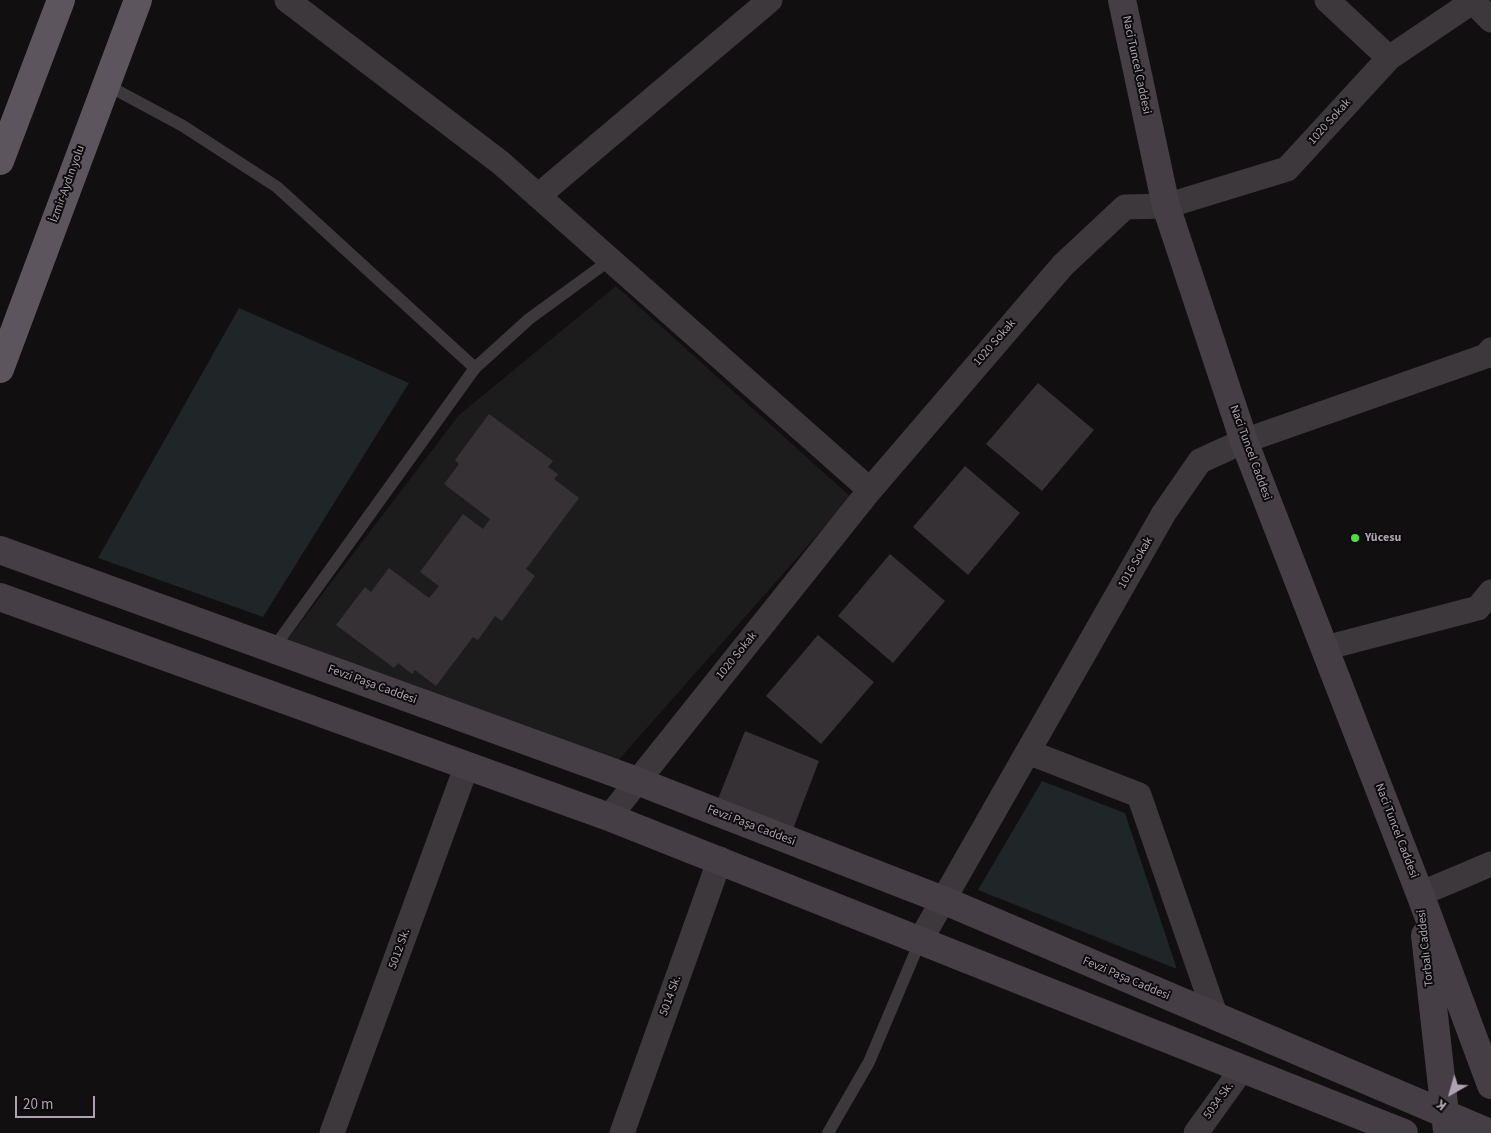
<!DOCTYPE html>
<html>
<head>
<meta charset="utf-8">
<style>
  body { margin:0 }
  #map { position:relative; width:1491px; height:1133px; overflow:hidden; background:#110f10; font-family:"Source Sans 3",sans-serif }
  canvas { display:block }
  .north { position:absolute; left:1426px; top:1068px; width:50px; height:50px; -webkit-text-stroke:4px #0c0b0b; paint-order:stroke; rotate:218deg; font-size:14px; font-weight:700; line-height:20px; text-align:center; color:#afa2b0 }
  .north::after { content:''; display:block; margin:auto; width:18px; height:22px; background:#afa2b0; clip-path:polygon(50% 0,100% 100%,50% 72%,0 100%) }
  .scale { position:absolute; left:15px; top:1096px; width:80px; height:22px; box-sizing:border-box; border:2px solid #afa2b0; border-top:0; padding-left:6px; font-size:15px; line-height:18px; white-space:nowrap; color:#afa2b0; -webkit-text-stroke:4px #0c0b0b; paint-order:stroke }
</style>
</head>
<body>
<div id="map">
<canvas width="1491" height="1133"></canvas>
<div class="north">K</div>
<div class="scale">20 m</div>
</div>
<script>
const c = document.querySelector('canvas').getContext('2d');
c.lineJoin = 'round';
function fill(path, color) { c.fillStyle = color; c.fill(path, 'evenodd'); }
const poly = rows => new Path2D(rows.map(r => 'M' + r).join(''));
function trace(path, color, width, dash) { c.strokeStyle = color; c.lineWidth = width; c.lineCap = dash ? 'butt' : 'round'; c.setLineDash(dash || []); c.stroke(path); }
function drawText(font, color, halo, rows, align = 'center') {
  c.font = font + ' "Source Sans 3",sans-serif'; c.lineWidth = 4; c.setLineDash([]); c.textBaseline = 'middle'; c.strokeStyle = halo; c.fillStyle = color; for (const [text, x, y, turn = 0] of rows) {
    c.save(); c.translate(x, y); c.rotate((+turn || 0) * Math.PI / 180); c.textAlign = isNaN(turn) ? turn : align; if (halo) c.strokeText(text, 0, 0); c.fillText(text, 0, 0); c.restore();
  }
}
const built = poly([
  [616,286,851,497,615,764,288,639,459,415]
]);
const green = poly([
  [239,308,409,383,263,617,98,558],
  [1042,781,1125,813,1177,969,978,890]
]);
const building = poly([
  [1038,383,1094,430,1042,491,986,444],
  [489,414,553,461,548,467,558,474,554,479,579,498,526,569,535,576,502,621,495,616,478,640,473,637,436,686,415,670,412,674,398,663,394,668,336,625,365,587,371,592,389,568,429,598,439,586,420,572,463,514,483,529,490,519,444,484,459,464,455,460],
  [965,466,1020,513,968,575,913,527],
  [890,554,945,601,893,663,838,616],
  [818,635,874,682,821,744,766,696],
  [745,731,819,761,793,829,718,799]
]);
const service = poly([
  [105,84,183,126,277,187,475,368],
  [273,649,475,368,529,319,610,260],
  [828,1133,869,1062,921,939]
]);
const minor = poly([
  [287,0,501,163,870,490],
  [1327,0,1389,58],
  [1473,2,1491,20],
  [538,196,770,0],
  [1325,648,1478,608,1491,592],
  [1028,752,1139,795,1216,1017],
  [609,817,870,490,1063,265,1125,207,1166,206,1287,169,1389,58,1475,0],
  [1420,894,1491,864],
  [921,939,1164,513,1200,461,1244,441,1486,356,1491,350],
  [332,1133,467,765],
  [622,1133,720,859],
  [1196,1133,1242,1069]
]);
const secondary = poly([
  [1122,0,1166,206,1244,441,1420,894,1491,1085],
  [0,550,637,781,943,900,1490,1133],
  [0,597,609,817,1404,1133],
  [1425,935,1447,1131]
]);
const trunk = poly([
  [0,161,61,0],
  [0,369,138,0]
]);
const markers = [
  [1355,538,5,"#4ce038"]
];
const streetNames = [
  ["Naci Tuncel Caddesi",1136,65,78],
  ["1020 Sokak",1330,122,-48],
  ["İzmir-Aydın yolu",68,184,-70],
  ["1020 Sokak",995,343,-49],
  ["Naci Tuncel Caddesi",1250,453,70],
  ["1016 Sokak",1136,563,-60],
  ["1020 Sokak",737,656,-51],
  ["Fevzi Paşa Caddesi",372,685,20],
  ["Fevzi Paşa Caddesi",751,826,21],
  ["Naci Tuncel Caddesi",1396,831,69],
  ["Torbalı Caddesi",1426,948,-96],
  ["5012 Sk.",400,949,-70],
  ["Fevzi Paşa Caddesi",1126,979,23],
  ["5014 Sk.",671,996,-70],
  ["5034 Sk.",1219,1101,-54]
];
const poiNames = [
  ["Yücesu",1365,538]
];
fill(built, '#1d1c1d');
fill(green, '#202528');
fill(building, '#363135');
trace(service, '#3c383c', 12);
trace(minor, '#3c383c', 25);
trace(secondary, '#453f45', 28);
trace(trunk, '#5c555d', 28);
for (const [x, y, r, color] of markers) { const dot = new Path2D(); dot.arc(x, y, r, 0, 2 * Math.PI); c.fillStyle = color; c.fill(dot); trace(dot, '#0c0b0b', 2); }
drawText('12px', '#afa2b0', '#0c0b0b', streetNames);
drawText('bold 12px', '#afa2b0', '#0c0b0b', poiNames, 'left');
</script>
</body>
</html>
